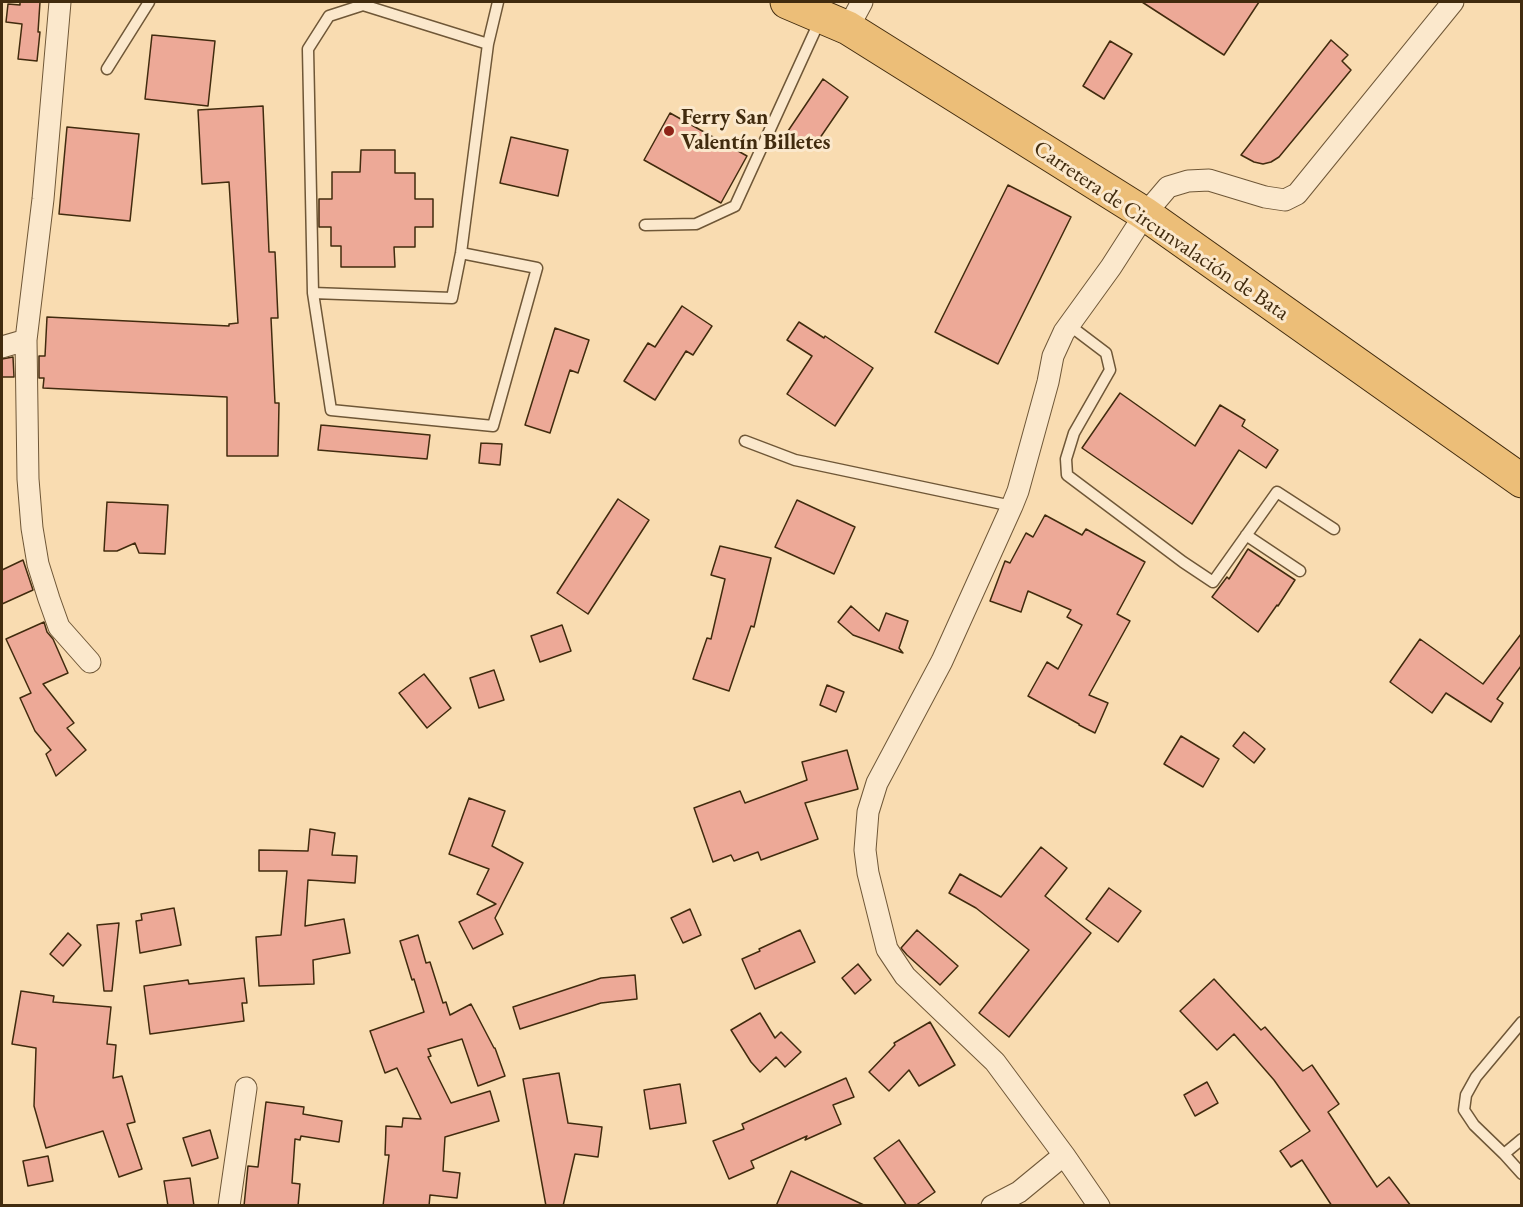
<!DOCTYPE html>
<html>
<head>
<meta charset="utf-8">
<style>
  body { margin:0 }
  #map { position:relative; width:1523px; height:1207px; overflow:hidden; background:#f9dcb1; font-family:"EB Garamond",serif }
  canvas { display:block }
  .frame { position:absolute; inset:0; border:3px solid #412b0e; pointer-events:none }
</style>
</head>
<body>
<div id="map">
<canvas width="1523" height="1207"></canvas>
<div class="frame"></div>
</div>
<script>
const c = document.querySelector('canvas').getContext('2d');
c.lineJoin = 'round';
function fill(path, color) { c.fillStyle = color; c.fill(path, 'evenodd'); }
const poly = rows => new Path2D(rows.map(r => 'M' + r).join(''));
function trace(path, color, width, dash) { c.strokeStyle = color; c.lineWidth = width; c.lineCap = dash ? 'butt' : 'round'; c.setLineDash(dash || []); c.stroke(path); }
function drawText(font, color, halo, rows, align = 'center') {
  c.font = font + ' "EB Garamond",serif'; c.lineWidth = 6; c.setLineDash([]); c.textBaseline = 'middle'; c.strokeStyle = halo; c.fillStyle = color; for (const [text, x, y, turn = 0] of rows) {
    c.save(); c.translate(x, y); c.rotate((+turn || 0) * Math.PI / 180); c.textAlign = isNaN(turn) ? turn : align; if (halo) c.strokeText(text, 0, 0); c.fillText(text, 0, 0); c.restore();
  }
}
const building = poly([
  [20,2,40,2,38,32,40,32,37,61,18,59,22,24,6,22,8,4,20,5,20,2],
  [1142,2,1259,2,1224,55,1142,2],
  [152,35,215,41,208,106,145,99,152,35],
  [1331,40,1348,55,1342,61,1351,70,1279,157,1271,162,1263,164,1254,162,1241,155,1331,40],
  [1110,41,1132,54,1104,99,1083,86,1110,41],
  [823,79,848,97,813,148,788,131,823,79],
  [263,106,269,252,275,252,278,318,271,318,275,403,279,403,278,456,227,456,227,397,43,388,44,378,39,378,39,356,45,356,47,317,229,326,229,324,238,323,229,182,202,184,198,110,263,106],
  [670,113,747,156,721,203,644,160,670,113],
  [67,127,139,134,130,221,59,214,67,127],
  [511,137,568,150,558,196,500,183,511,137],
  [361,150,395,150,395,173,415,173,415,199,433,199,433,227,415,227,415,247,394,247,395,267,341,267,341,246,331,246,331,227,319,227,319,199,332,199,332,172,360,172,361,150],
  [1008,185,1071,217,998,364,935,332,1008,185],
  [682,306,712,326,693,355,686,351,655,400,624,381,648,343,655,347,682,306],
  [799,322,824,338,825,336,873,368,835,426,787,394,812,356,787,340,799,322],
  [555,328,589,340,578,373,570,370,550,433,525,425,555,328],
  [13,357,14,377,2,377,2,359,13,357],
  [1120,393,1195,446,1220,405,1245,420,1242,426,1278,450,1266,468,1239,450,1192,524,1082,448,1120,393],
  [321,425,430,435,427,459,318,450,321,425],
  [481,443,502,444,500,465,479,463,481,443],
  [618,499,649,520,588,614,557,593,618,499],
  [797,500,855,527,834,574,775,547,797,500],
  [107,502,168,505,165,554,139,553,135,543,117,551,104,551,107,502],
  [1045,515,1082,535,1086,529,1145,562,1117,614,1130,621,1089,695,1108,703,1095,733,1079,725,1079,724,1028,696,1047,662,1058,669,1082,625,1067,617,1071,610,1028,591,1021,612,990,601,1005,561,1010,563,1026,533,1033,537,1045,515],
  [720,546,771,558,754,627,751,626,729,691,693,679,707,638,711,639,725,579,711,575,720,546],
  [1248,549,1295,580,1278,606,1277,605,1258,632,1212,597,1227,577,1229,579,1248,549],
  [23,560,33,590,2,604,2,570,23,560],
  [851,606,879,631,886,613,908,621,899,648,903,653,853,635,838,622,851,606],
  [44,622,47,632,53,639,68,673,43,684,74,723,67,728,86,750,56,776,46,754,51,750,35,731,20,698,31,693,6,639,44,622],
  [562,625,571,651,540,662,531,636,562,625],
  [1521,634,1521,666,1497,699,1503,703,1491,722,1446,693,1432,713,1390,682,1420,639,1483,684,1521,634],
  [494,670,504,700,479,708,470,678,494,670],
  [424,674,451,708,427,728,399,693,424,674],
  [827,685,844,692,836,712,820,705,827,685],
  [1244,732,1265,749,1254,763,1233,746,1244,732],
  [1181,736,1219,759,1203,787,1164,764,1181,736],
  [847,750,858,789,805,803,818,839,761,860,758,852,734,861,731,855,713,862,694,808,740,791,745,803,807,780,802,762,847,750],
  [469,798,505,811,492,846,523,863,495,918,503,934,473,949,459,922,496,904,477,894,489,869,449,854,469,798],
  [310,829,335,833,332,855,357,856,355,883,308,880,305,926,344,919,350,953,313,960,314,984,259,986,256,937,281,935,287,871,259,871,259,850,308,851,310,829],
  [1041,847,1067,868,1045,896,1091,933,1009,1037,979,1013,1029,950,976,908,949,893,960,874,1001,897,1041,847],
  [1109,888,1141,911,1118,942,1086,919,1109,888],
  [174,908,181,945,140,953,136,921,142,920,141,914,174,908],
  [690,909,701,935,683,943,671,918,690,909],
  [119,923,112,991,104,991,97,925,119,923],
  [800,930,815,962,755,989,742,959,760,951,759,949,800,930],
  [917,930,958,966,940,985,907,955,901,948,917,930],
  [68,933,81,945,63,966,50,954,68,933],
  [418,935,426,963,430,962,443,1003,446,1002,450,1015,471,1004,494,1048,495,1048,505,1076,478,1086,462,1039,428,1049,431,1056,428,1057,451,1103,490,1091,499,1121,445,1137,443,1171,460,1173,457,1198,430,1195,429,1206,383,1206,389,1155,385,1155,386,1126,402,1127,403,1118,421,1119,397,1068,385,1073,370,1031,424,1012,414,979,412,980,400,941,418,935],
  [858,964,871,980,855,994,842,978,858,964],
  [635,975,637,999,601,1003,520,1029,513,1007,601,978,635,975],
  [244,978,247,1003,242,1003,244,1021,150,1034,144,986,188,980,189,984,244,978],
  [1214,979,1261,1030,1265,1027,1303,1071,1312,1065,1339,1104,1328,1112,1377,1187,1389,1177,1411,1206,1332,1206,1302,1160,1291,1167,1280,1151,1310,1131,1274,1080,1234,1034,1217,1050,1180,1011,1214,979],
  [21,991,54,996,53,1002,111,1007,107,1044,116,1045,113,1078,122,1076,135,1122,127,1124,142,1169,119,1177,103,1131,46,1148,34,1106,36,1048,12,1044,21,991],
  [760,1013,775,1038,781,1032,801,1052,785,1067,776,1057,760,1072,751,1062,731,1030,760,1013],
  [930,1022,955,1065,919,1086,909,1070,889,1091,869,1072,895,1045,894,1043,930,1022],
  [559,1073,568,1123,602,1127,598,1157,575,1154,563,1206,546,1206,523,1079,559,1073],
  [846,1078,854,1097,833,1105,841,1124,805,1140,807,1136,751,1161,754,1168,729,1179,713,1141,744,1129,742,1124,846,1078],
  [1207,1082,1218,1103,1195,1116,1184,1095,1207,1082],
  [680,1084,686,1123,650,1129,644,1090,680,1084],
  [266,1102,304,1107,303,1114,342,1121,339,1142,301,1136,300,1140,295,1139,292,1183,300,1184,298,1206,244,1206,248,1166,258,1167,266,1102],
  [210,1130,218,1158,192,1166,183,1138,210,1130],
  [899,1140,935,1192,915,1206,907,1206,874,1158,899,1140],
  [48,1156,53,1181,28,1186,23,1161,48,1156],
  [791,1171,866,1206,776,1206,791,1171],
  [190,1178,194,1206,168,1206,164,1181,190,1178]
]);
const lane = poly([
  [107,69,149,2],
  [645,225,696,224,735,206,820,20],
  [461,253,537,268,493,426,331,410,313,293,308,49,329,16,363,5,488,44],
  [313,293,452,298,461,253,488,44,498,2],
  [1069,325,1106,353,1110,370,1074,433,1066,459,1067,475,1183,562,1213,582,1277,492,1334,529],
  [745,441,795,460,1012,506],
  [1246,535,1300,571],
  [1522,1022,1476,1077,1466,1095,1464,1110,1474,1125,1504,1154,1522,1174],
  [1504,1154,1522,1139]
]);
const street = poly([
  [60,2,43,199,26,340,28,479,32,528,38,564,49,599,59,627,90,662],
  [848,28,862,2],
  [2,347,26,340],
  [229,1206,246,1088],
  [992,1206,1019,1192,1064,1155],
  [1099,1206,1064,1155,995,1062,905,976,887,949,868,873,865,850,868,812,877,783,942,661,1012,506,1018,491,1048,382,1053,356,1064,332,1111,267,1145,214,1168,187,1188,181,1209,180,1265,197,1285,200,1297,194,1453,2]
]);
const primary = poly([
  [787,2,848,28,1145,214,1522,481]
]);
const markers = [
  [669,131,6,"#8f2418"]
];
const poiNames = [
  ["Ferry San",681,118],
  ["Valentín Billetes",681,143]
];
const streetNames = [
  ["Carretera de Circunvalación de Bata",1161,231,34]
];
fill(building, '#eda997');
trace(building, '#412b0e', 1.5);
trace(lane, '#6f5737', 13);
trace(street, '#6f5737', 23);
trace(primary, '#412b0e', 35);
trace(lane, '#fbe8cc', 10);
trace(street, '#fbe8cc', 21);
trace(primary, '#ecbe78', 33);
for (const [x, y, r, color] of markers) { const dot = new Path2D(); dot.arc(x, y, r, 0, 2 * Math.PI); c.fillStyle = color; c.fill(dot); trace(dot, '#fbe8cc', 2); }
drawText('bold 22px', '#412b0e', '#fbe8cc', poiNames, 'left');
drawText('22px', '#412b0e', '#fbe8cc', streetNames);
</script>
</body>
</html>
